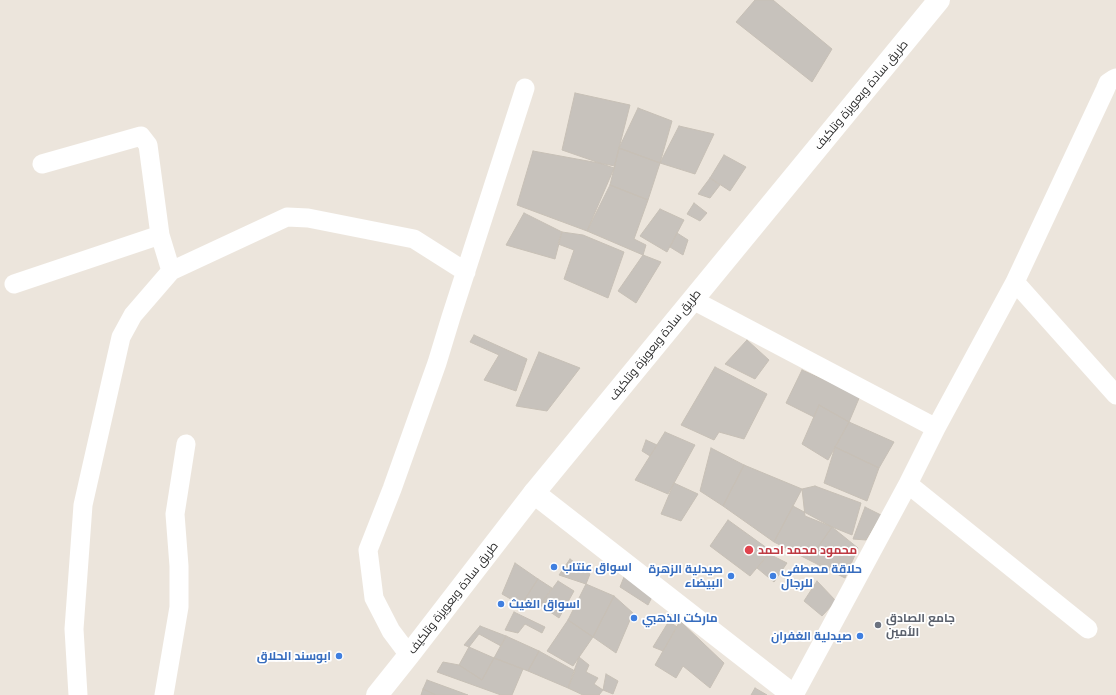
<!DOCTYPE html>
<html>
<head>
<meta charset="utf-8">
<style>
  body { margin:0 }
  canvas { display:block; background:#ece5dc }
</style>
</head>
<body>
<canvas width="1116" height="695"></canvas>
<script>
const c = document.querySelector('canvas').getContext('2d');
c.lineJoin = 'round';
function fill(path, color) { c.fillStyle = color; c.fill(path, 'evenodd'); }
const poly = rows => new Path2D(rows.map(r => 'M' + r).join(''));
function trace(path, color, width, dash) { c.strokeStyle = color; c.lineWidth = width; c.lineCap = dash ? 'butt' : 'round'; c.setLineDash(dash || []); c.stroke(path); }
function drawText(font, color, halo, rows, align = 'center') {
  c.font = font + ' "Golos Text",Cairo,sans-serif'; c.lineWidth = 3.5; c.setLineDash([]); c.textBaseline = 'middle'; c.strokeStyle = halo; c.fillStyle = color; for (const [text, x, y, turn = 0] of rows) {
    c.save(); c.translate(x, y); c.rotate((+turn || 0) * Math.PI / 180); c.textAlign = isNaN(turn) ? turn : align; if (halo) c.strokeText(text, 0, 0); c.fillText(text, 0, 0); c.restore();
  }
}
const building = poly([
  [755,0,773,0,832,49,812,82,736,22,755,0],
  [575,93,630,105,614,168,562,150,575,93],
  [638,108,672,121,660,163,619,148,638,108],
  [679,126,714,134,695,174,660,163,679,126],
  [619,148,660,163,648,200,610,185,619,148],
  [533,151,615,166,587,231,517,205,533,151],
  [724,155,746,167,730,191,710,178,724,155],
  [710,178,720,185,710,198,698,194,710,178],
  [610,185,648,200,634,239,646,245,643,255,587,231,610,185],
  [694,203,707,213,700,221,687,214,694,203],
  [660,209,684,220,667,252,640,236,660,209],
  [524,213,562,232,555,259,506,245,524,213],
  [562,232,583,235,624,252,608,298,564,279,574,250,558,244,562,232],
  [677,233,688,240,683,255,670,247,677,233],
  [643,255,661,262,636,303,618,291,643,255],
  [474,335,527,359,516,391,484,380,499,355,470,342,474,335],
  [747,340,769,360,755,379,725,364,747,340],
  [539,352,580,368,547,411,516,406,539,352],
  [715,367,767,394,744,439,719,432,714,440,681,425,715,367],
  [802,370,860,396,849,422,819,405,814,417,786,403,802,370],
  [819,405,849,422,828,460,802,444,819,405],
  [849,422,894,442,879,468,835,447,849,422],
  [665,432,695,445,668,494,635,480,665,432],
  [646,440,657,445,650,456,642,451,646,440],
  [835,447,879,468,867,501,824,483,835,447],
  [711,448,744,465,723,506,700,491,711,448],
  [744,465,802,489,774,542,723,506,744,465],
  [674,483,698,494,681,521,661,514,674,483],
  [815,486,861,503,852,535,805,516,802,489,815,486],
  [793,506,832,527,809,560,774,542,793,506],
  [865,507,881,515,866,540,853,539,865,507],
  [728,520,771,551,750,576,710,546,728,520],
  [832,527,858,548,845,578,809,560,832,527],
  [769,554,787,563,774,582,757,568,769,554],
  [570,559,590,574,586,584,559,575,570,559],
  [515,563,538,579,521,605,502,594,515,563],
  [624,577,653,595,648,605,620,587,624,577],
  [538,579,552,588,540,605,521,605,538,579],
  [558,581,574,591,559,618,540,605,558,581],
  [817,581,836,601,822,616,804,601,817,581],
  [586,584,614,596,593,637,568,620,586,584],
  [614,596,633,613,616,653,593,637,614,596],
  [514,612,545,627,542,633,525,624,518,633,505,630,514,612],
  [568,620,593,637,573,666,547,651,568,620],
  [669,621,677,627,663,651,653,647,669,621],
  [680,621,724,663,710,688,683,666,676,678,655,665,680,621],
  [480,626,506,636,501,646,479,634,469,647,464,645,480,626],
  [506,636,539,651,528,671,494,658,506,636],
  [469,647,494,658,482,680,459,665,469,647],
  [539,651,575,671,568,688,528,671,539,651],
  [579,657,589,665,586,672,598,678,594,684,603,690,599,695,583,695,568,688,579,657],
  [494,658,523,669,512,695,501,695,437,672,443,662,459,665,482,680,494,658],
  [606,674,618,681,613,694,603,690,606,674],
  [427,680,468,695,436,695,423,689,427,680],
  [755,688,767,695,751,695,755,688],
  [423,689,436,695,421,695,423,689]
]);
const minor = poly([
  [42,164,141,136,148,145,160,235,171,271],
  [1015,282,1116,395],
  [14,284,160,235],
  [693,300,936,428],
  [908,484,1088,629],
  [409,655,391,631,374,598,368,550,392,489,437,363,451,317,525,88],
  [78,695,74,629,83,505,121,337,133,315,171,271,287,217,308,218,414,239,466,272],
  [164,695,179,607,179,566,175,514,186,444],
  [794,695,908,484,936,428,1015,282,1105,90,1108,83,1114,79,1116,78]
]);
const tertiary = poly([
  [534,493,793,695]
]);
const secondary = poly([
  [377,695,409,655,534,493,939,0]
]);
const markers = [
  [749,550,5,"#e0444e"],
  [554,567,4,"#3f7fe0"],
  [731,576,4,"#3f7fe0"],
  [773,576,4,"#3f7fe0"],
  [501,604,4,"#3f7fe0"],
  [634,618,4,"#3f7fe0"],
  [878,625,4,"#6b7280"],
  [860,636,4,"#3f7fe0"],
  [339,656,4,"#3f7fe0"]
];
const streetNames = [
  ["طريق سادة وبعويزة وتلكيف",861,95,-50],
  ["طريق سادة وبعويزة وتلكيف",655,345,-51],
  ["طريق سادة وبعويزة وتلكيف",453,598,-52]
];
const healthNames = [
  ["محمود محمد احمد",758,550]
];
const shopNames = [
  ["اسواق عنتاب",562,567],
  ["صيدلية الزهرة",723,569,"right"],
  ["البيضاء",723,583,"right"],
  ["حلاقة مصطفى",781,569],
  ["للرجال",781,583],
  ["اسواق الغيث",509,604],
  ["ماركت الذهبي",642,618],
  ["صيدلية الغفران",852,636,"right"],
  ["ابوسند الحلاق",331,656,"right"]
];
const worshipNames = [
  ["جامع الصادق",886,618],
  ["الأمين",886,632]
];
fill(building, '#c7c2bc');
trace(building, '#c7c0b6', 1);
trace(minor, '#fff', 19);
trace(tertiary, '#fff', 22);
trace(secondary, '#fff', 22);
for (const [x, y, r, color] of markers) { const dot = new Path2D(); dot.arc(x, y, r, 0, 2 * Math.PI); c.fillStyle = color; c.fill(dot); trace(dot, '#fff', 1.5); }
drawText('12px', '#2a2a2a', '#fff', streetNames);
drawText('bold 12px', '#be3a42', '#fff', healthNames, 'left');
drawText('bold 12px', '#366cbe', '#fff', shopNames, 'left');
drawText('bold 12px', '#5b616d', '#fff', worshipNames, 'left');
</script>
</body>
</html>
